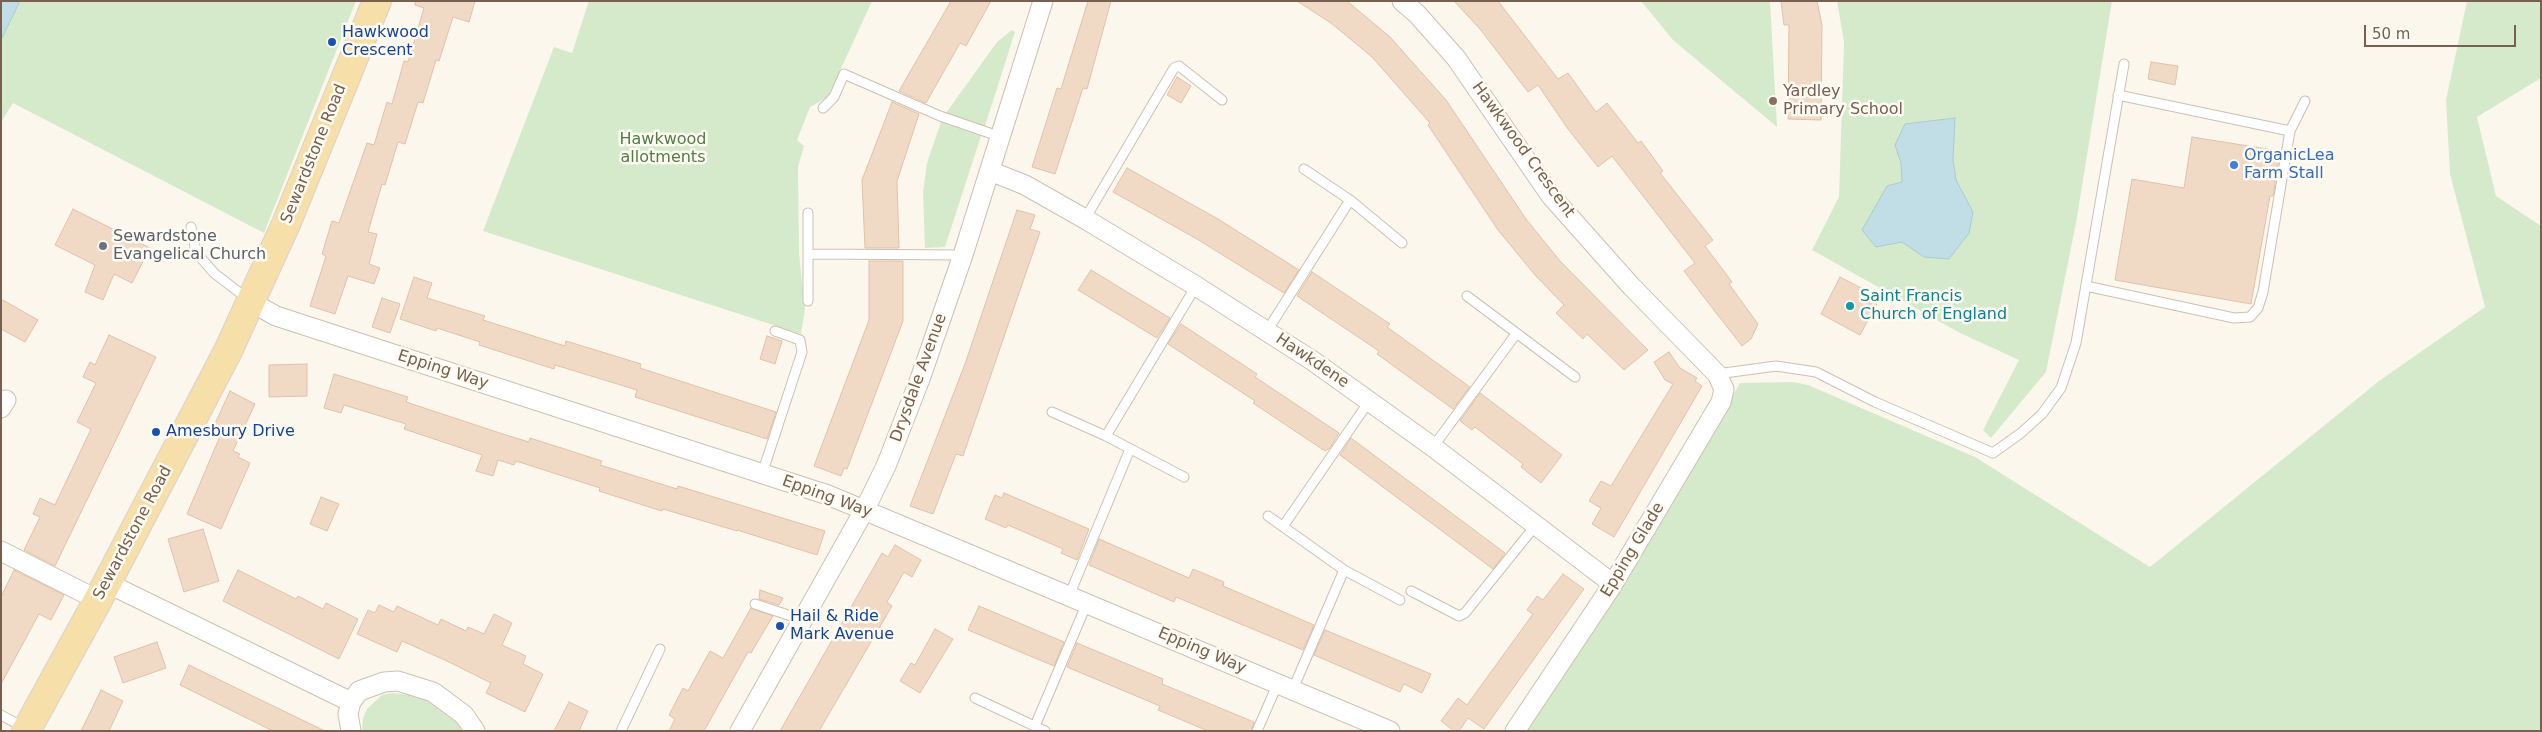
<!DOCTYPE html>
<html>
<head>
<meta charset="utf-8">
<style>
  body { margin:0 }
  #map { position:relative; width:2542px; height:732px; overflow:hidden; background:#fcf7ed; font-family:"DejaVu Sans",sans-serif }
  canvas { display:block }
  .frame { position:absolute; inset:0; border:2px solid #77604f; pointer-events:none }
  .scale { position:absolute; left:2364px; top:25px; width:152px; height:22px; box-sizing:border-box; border:2px solid #77604f; border-top:0; padding-left:6px; font-size:15px; line-height:18px; white-space:nowrap; color:#77604f; -webkit-text-stroke:4px #fefbf3; paint-order:stroke }
</style>
</head>
<body>
<div id="map">
<canvas width="2542" height="732"></canvas>
<div class="frame"></div>
<div class="scale">50 m</div>
</div>
<script>
const c = document.querySelector('canvas').getContext('2d');
c.lineJoin = 'round';
function fill(path, color) { c.fillStyle = color; c.fill(path, 'evenodd'); }
const poly = rows => new Path2D(rows.map(r => 'M' + r).join(''));
function trace(path, color, width, dash) { c.strokeStyle = color; c.lineWidth = width; c.lineCap = dash ? 'butt' : 'round'; c.setLineDash(dash || []); c.stroke(path); }
function drawText(font, color, halo, rows, align = 'center') {
  c.font = font + ' "DejaVu Sans",sans-serif'; c.lineWidth = 5; c.setLineDash([]); c.textBaseline = 'middle'; c.strokeStyle = halo; c.fillStyle = color; for (const [text, x, y, turn = 0] of rows) {
    c.save(); c.translate(x, y); c.rotate((+turn || 0) * Math.PI / 180); c.textAlign = isNaN(turn) ? turn : align; if (halo) c.strokeText(text, 0, 0); c.fillText(text, 0, 0); c.restore();
  }
}
const green = poly([
  [20,1,356,1,264,233,13,103,1,122,1,40],
  [589,1,872,1,828,97,810,107,797,140,804,146,798,167,799,253,805,309,801,334,483,231,554,47,572,53],
  [1641,1,1770,1,1777,127,1673,40],
  [1837,1,2112,1,2076,223,2046,372,1991,438,1983,430,2019,360,1960,333,1812,250,1839,197,1844,42],
  [2467,1,2541,1,2541,78,2477,117,2496,196,2541,226,2541,731,1525,731,1621,589,1740,383,1793,382,1808,385,1975,457,2150,567,2379,381,2485,307,2450,174,2446,100],
  [1012,30,1015,32,985,126,946,113,997,42],
  [941,122,981,136,945,247,925,248,923,192,927,163],
  [392,693,411,695,432,702,451,716,464,731,362,731,363,718,367,709,382,695]
]);
const water = poly([
  [1,1,20,1,1,40,1,1],
  [1955,118,1953,160,1956,180,1973,212,1969,233,1949,259,1924,257,1902,242,1876,247,1862,230,1887,186,1902,182,1901,163,1895,145,1905,124,1955,118]
]);
const building = poly([
  [415,1,475,1,469,22,453,17,439,61,436,60,423,103,418,102,405,144,398,142,385,185,382,184,368,232,377,234,369,264,380,268,374,284,348,276,335,314,310,306,326,256,322,254,332,221,339,223,367,143,374,145,387,102,392,104,404,61,408,62,424,8,415,5,415,1],
  [951,1,991,1,966,46,960,43,926,103,899,91,951,1],
  [1088,1,1111,1,1087,89,1083,88,1055,174,1032,167,1057,88,1061,89,1088,1],
  [1297,1,1347,1,1390,37,1446,100,1526,219,1560,261,1648,350,1624,370,1587,334,1583,339,1556,313,1564,305,1535,275,1498,230,1428,125,1430,123,1372,57,1331,23,1297,1],
  [1454,1,1498,1,1558,79,1568,73,1596,112,1607,103,1638,143,1641,141,1663,171,1660,173,1713,240,1705,246,1732,282,1729,284,1758,324,1751,339,1742,346,1710,305,1684,271,1695,263,1612,156,1598,167,1568,129,1538,85,1528,92,1480,29,1454,1],
  [1781,1,1817,1,1822,25,1821,120,1788,119,1789,25,1784,25,1781,1],
  [2151,62,2178,66,2175,85,2148,79,2151,62],
  [1177,77,1191,86,1181,103,1167,95,1177,77],
  [892,102,919,114,897,181,899,248,865,248,862,180,892,102],
  [2192,137,2280,151,2273,196,2270,196,2251,304,2115,280,2132,179,2184,188,2192,137],
  [1127,168,1218,219,1299,270,1284,293,1197,239,1113,192,1127,168],
  [73,209,150,248,132,283,114,274,103,300,85,292,95,265,55,245,73,209],
  [1017,210,1035,215,1030,229,1040,232,963,456,956,454,933,514,910,506,965,364,1017,210],
  [869,261,903,261,903,321,847,469,844,468,841,476,814,466,869,320,869,261],
  [1091,270,1170,318,1157,338,1078,290,1091,270],
  [1312,272,1390,324,1387,327,1470,387,1453,409,1377,354,1379,351,1297,296,1312,272],
  [414,277,432,283,427,298,485,316,483,320,565,346,566,341,602,352,641,364,640,368,776,412,767,439,635,397,637,390,555,365,554,369,479,345,480,342,437,328,436,331,400,319,414,277],
  [1840,277,1880,298,1860,335,1821,314,1840,277],
  [382,298,400,304,390,333,372,327,382,298],
  [1,299,38,320,25,342,1,329,1,299],
  [1181,324,1257,374,1255,377,1339,433,1330,448,1325,451,1253,403,1255,401,1168,344,1181,324],
  [109,335,156,357,55,566,24,550,40,517,33,514,40,498,55,505,91,429,77,422,96,383,83,377,90,362,95,365,109,335],
  [767,336,782,341,775,364,760,359,767,336],
  [1669,352,1680,368,1697,378,1695,381,1702,386,1614,537,1592,524,1601,508,1589,501,1601,481,1611,486,1673,384,1665,380,1654,362,1669,352],
  [307,364,307,396,269,397,269,365,307,364],
  [334,374,408,397,406,402,506,435,529,442,530,438,602,461,600,465,677,489,678,486,825,531,817,555,737,530,737,531,663,509,662,511,646,506,599,491,600,488,516,461,514,465,498,460,493,476,476,471,482,455,404,429,406,424,344,405,341,413,324,408,334,374],
  [230,391,255,404,233,451,240,454,238,457,250,463,221,529,187,514,221,434,212,430,230,391],
  [1480,393,1562,455,1541,483,1521,467,1523,464,1475,427,1472,430,1460,421,1480,393],
  [1351,438,1505,553,1493,569,1340,455,1351,438],
  [1004,493,1089,529,1077,560,1061,553,1063,549,1008,525,1006,528,985,519,995,495,1002,498,1004,493],
  [321,497,339,504,327,531,310,524,321,497],
  [203,529,219,581,184,592,168,539,203,529],
  [1099,539,1189,578,1193,569,1224,582,1223,586,1314,625,1303,650,1176,597,1174,602,1089,565,1099,539],
  [895,545,921,560,912,577,904,572,887,602,892,606,819,731,780,731,882,553,888,557,895,545],
  [14,570,64,595,51,620,39,614,1,684,1,597,14,570],
  [238,570,296,599,298,596,323,609,326,603,358,619,339,659,223,601,238,570],
  [1563,574,1584,589,1484,729,1468,718,1459,731,1454,731,1441,721,1458,698,1467,705,1533,614,1527,610,1537,596,1543,600,1563,574],
  [760,590,783,598,779,605,759,599,760,590],
  [379,605,394,612,397,606,438,625,441,619,466,631,468,627,484,634,494,614,512,623,502,645,526,656,523,664,543,674,525,712,486,693,491,683,449,662,402,641,397,652,357,634,368,610,375,613,379,605],
  [979,606,1064,642,1054,666,968,630,979,606],
  [751,608,773,616,751,653,748,652,704,731,669,731,675,719,669,715,683,688,688,691,710,651,723,658,751,608],
  [935,629,953,639,920,693,900,681,911,663,915,665,935,629],
  [1325,630,1431,674,1422,693,1404,684,1400,692,1314,655,1325,630],
  [157,642,166,668,123,683,114,657,157,642],
  [1077,643,1163,679,1162,684,1254,722,1251,731,1208,731,1158,710,1160,706,1067,667,1077,643],
  [189,665,267,703,325,731,273,731,180,685,189,665],
  [101,690,123,701,109,731,81,731,101,690],
  [569,702,588,711,579,731,554,731,569,702]
]);
const lane = poly([
  [2118,95,2290,131],
  [823,108,834,97,844,74,940,116,1001,137],
  [1304,169,1350,200,1402,243],
  [808,213,808,301],
  [1085,219,1174,68,1179,66,1222,100],
  [191,227,196,252,214,273,249,300],
  [810,254,963,255],
  [2086,286,2234,318,2250,317,2258,308,2263,292,2290,131,2305,101],
  [1467,296,1575,377],
  [1267,331,1350,200],
  [1717,374,1776,366,1816,372,1875,402,1993,453,2021,433,2042,414,2061,388,2076,343,2124,64],
  [1052,412,1106,436,1184,477],
  [1106,436,1196,286],
  [1433,447,1516,334],
  [762,474,802,352,800,340,775,331],
  [1268,516,1344,570,1400,600],
  [1284,525,1370,400],
  [1411,591,1459,616,1465,613,1535,526],
  [1069,596,1130,449],
  [755,604,803,620],
  [1293,689,1344,570],
  [975,698,1045,731],
  [1,715,25,728],
  [1035,726,1087,603],
  [621,731,660,649],
  [1257,731,1278,683]
]);
const street = poly([
  [1402,1,1417,14,1456,58,1551,196,1631,286,1717,374,1724,389,1721,402,1613,584,1515,731],
  [990,171,1025,185,1085,219,1196,286,1313,361,1433,447,1613,584],
  [251,302,276,316,828,495,1390,731],
  [1,408,6,400],
  [1,551,98,600],
  [107,583,351,702],
  [351,731,348,714,351,702,359,691,384,682,398,681,433,692,464,715,475,731],
  [740,731,865,509,886,466,920,379,963,255,1043,1]
]);
const primary = poly([
  [26,731,98,600,228,351,286,224,377,1]
]);
const markers = [
  [332,42,5,"#1a4fb4"],
  [1773,101,5,"#8d6e63"],
  [2234,165,5,"#3f7fe0"],
  [103,246,5,"#6b7280"],
  [1850,306,5,"#0f9aa8"],
  [156,432,5,"#1a4fb4"],
  [780,626,5,"#1a4fb4"]
];
const transitNames = [
  ["Hawkwood",342,33],
  ["Crescent",342,51],
  ["Amesbury Drive",166,432],
  ["Hail & Ride",790,617],
  ["Mark Avenue",790,635]
];
const educationNames = [
  ["Yardley",1783,92],
  ["Primary School",1783,110]
];
const parkNames = [
  ["Hawkwood",663,140],
  ["allotments",663,158]
];
const streetNames = [
  ["Hawkwood Crescent",1523,150,54],
  ["Sewardstone Road",314,154,-68],
  ["Hawkdene",1312,361,34],
  ["Epping Way",443,370,18],
  ["Drysdale Avenue",919,378,-70],
  ["Epping Way",827,497,20],
  ["Sewardstone Road",133,533,-62],
  ["Epping Glade",1633,550,-59],
  ["Epping Way",1202,651,23]
];
const shopNames = [
  ["OrganicLea",2244,156],
  ["Farm Stall",2244,174]
];
const worshipNames = [
  ["Sewardstone",113,237],
  ["Evangelical Church",113,255]
];
const cultureNames = [
  ["Saint Francis",1860,297],
  ["Church of England",1860,315]
];
fill(green, '#d5eacb');
fill(water, '#c1dee6');
trace(water, '#a8ccd7', 1);
fill(building, '#f0d9c5');
trace(building, '#e2c1a6', 1);
trace(lane, '#cec0b1', 11);
trace(street, '#cec0b1', 21);
trace(primary, '#d9d2ce', 30);
trace(lane, '#fff', 9);
trace(street, '#fff', 19);
trace(primary, '#f6dfa9', 28);
for (const [x, y, r, color] of markers) { const dot = new Path2D(); dot.arc(x, y, r, 0, 2 * Math.PI); c.fillStyle = color; c.fill(dot); trace(dot, '#fefbf3', 2); }
drawText('16px', '#164399', '#fefbf3', transitNames, 'left');
drawText('16px', '#785e54', '#fefbf3', educationNames, 'left');
drawText('16px', '#547c47', '#fefbf3', parkNames);
drawText('16px', '#77604f', '#fefbf3', streetNames);
drawText('16px', '#366cbe', '#fefbf3', shopNames, 'left');
drawText('16px', '#5b616d', '#fefbf3', worshipNames, 'left');
drawText('16px', '#0d838f', '#fefbf3', cultureNames, 'left');
</script>
</body>
</html>
